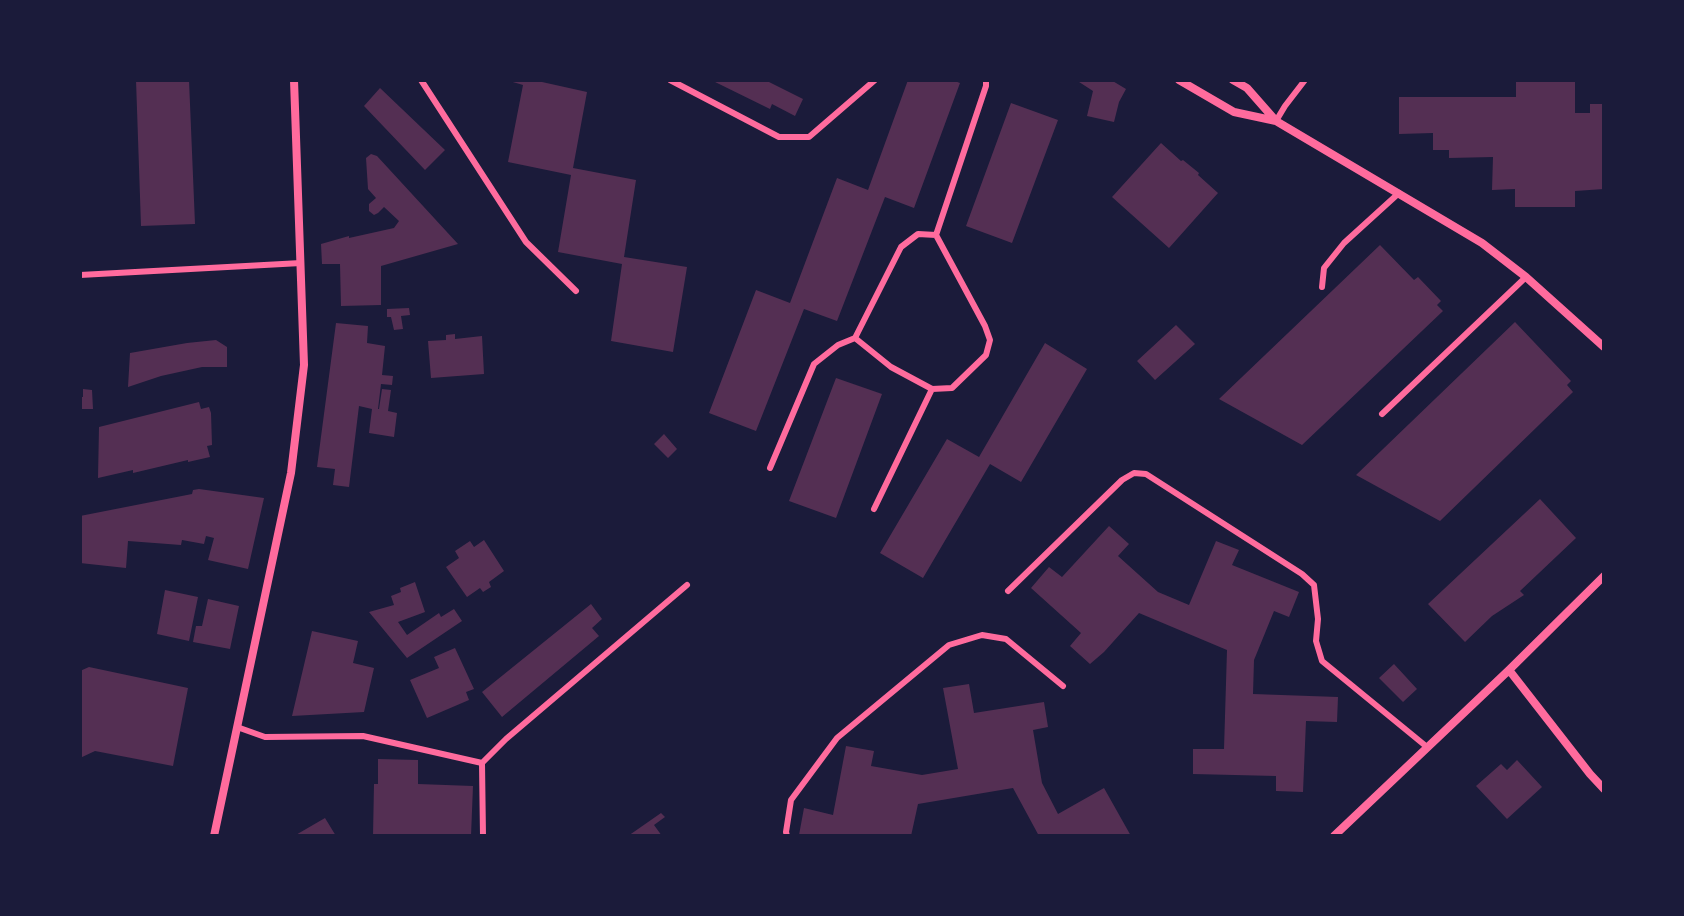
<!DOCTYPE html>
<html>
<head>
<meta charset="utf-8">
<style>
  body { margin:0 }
  #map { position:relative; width:1684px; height:916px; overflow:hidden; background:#1b1b3a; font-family:Figtree,sans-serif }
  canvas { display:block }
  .frame { position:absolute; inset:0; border:82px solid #1b1b3a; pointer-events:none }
</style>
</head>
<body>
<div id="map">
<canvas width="1684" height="916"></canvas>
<div class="frame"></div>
</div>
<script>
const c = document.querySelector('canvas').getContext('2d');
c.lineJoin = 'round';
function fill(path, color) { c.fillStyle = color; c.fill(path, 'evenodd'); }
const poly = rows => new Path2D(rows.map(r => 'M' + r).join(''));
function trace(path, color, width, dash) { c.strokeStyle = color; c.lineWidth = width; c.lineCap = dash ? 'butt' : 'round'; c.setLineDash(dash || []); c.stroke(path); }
const building = poly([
  [136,80,189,80,195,224,141,226],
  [506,80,533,80,587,92,573,168,636,180,624,257,687,267,673,352,611,341,622,264,558,252,571,175,508,162,523,85],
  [711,80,765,80,803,99,795,116,772,104,770,109],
  [908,80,952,80,960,83,914,208,885,197,837,321,804,309,756,431,709,413,756,290,790,303,837,178,868,190],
  [1076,80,1111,80,1126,89,1119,102,1114,122,1087,116,1093,91],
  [1516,80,1575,80,1575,113,1590,113,1590,104,1603,104,1604,189,1575,191,1575,207,1515,207,1515,189,1492,190,1493,157,1449,158,1449,150,1433,150,1433,133,1399,134,1399,97,1516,97],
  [380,88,445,150,425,170,364,106],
  [1011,103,1058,120,1012,243,966,226],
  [1161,143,1181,161,1183,160,1199,173,1198,175,1218,193,1169,248,1112,197],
  [371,154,377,156,458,244,381,266,381,305,341,306,340,264,322,264,321,244,349,236,349,238,394,228,399,221,384,207,378,213,374,215,369,211,369,204,376,198,368,189,366,158],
  [1380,245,1414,280,1418,277,1441,301,1437,305,1443,311,1302,445,1219,399],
  [409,308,410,315,401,316,403,329,394,330,391,317,387,317,387,309],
  [1515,322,1571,381,1567,385,1573,392,1440,521,1356,475],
  [336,323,368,326,367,343,385,346,382,375,393,376,392,385,381,384,378,409,379,409,382,389,391,390,388,411,397,413,394,437,369,433,372,409,359,406,349,487,333,485,335,469,317,467],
  [1176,325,1195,344,1155,380,1137,361],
  [455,334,455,339,482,336,484,374,431,378,428,341,446,340,446,335],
  [216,340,227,347,227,367,202,367,161,376,128,387,130,353,187,343],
  [1045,343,1087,369,1021,482,990,464,923,578,880,553,947,439,979,457],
  [836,378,882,394,836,518,789,501],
  [83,389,92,390,93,409,80,409,80,397,83,397],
  [199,402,201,409,209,407,211,413,212,445,207,446,210,457,188,462,188,460,133,473,133,470,98,478,99,427],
  [664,434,677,449,668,458,654,444],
  [199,489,264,498,248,569,208,560,214,538,206,536,204,544,182,540,181,545,128,541,126,568,80,563,80,516,192,494,193,490],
  [1540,499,1576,538,1520,591,1524,595,1492,616,1465,642,1428,604],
  [1109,526,1129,544,1118,556,1158,592,1189,605,1216,541,1239,550,1232,565,1299,592,1289,617,1274,611,1254,660,1253,694,1338,697,1337,722,1306,721,1303,792,1276,791,1276,776,1193,774,1193,749,1224,749,1227,650,1139,613,1104,652,1090,664,1070,646,1081,633,1031,588,1049,567,1062,577],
  [484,540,504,571,489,582,491,587,483,592,480,588,467,597,446,567,459,558,455,551,470,541,474,547],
  [415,582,425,612,398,622,407,635,439,613,441,617,454,609,462,621,407,658,369,612,394,605,391,596,401,592,400,588],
  [165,590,198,597,189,641,157,634],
  [208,599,239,606,230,649,193,642,196,626,202,626],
  [591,604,602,619,592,628,599,636,502,717,482,692],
  [312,631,358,641,353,663,374,668,364,712,292,716],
  [455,648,474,689,466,692,469,700,427,718,410,680,439,668,434,657],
  [1394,664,1417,689,1403,702,1379,678],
  [89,667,188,688,173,766,95,751,80,758,80,671],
  [969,684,974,713,1044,702,1048,727,1033,730,1042,783,1058,814,1104,788,1131,836,1039,836,1013,788,918,804,911,836,799,835,804,808,833,815,846,746,874,751,871,766,922,775,958,769,943,688],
  [378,759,418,760,418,784,473,786,471,836,373,836,374,784,378,784],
  [1517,760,1542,787,1507,819,1476,786,1501,764,1507,770],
  [661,813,665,817,654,825,662,836,628,836],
  [325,818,336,836,294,836]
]);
const service = poly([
  [421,80,526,242,576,291],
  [670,80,779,137,809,137,875,80],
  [1276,121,1285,106,1305,80],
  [80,275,301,263],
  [1322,287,1324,268,1344,243,1399,193],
  [855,338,891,367,932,389],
  [1382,414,1526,277],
  [770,468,814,364,838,345,855,338,901,247,918,234,936,235,986,86,986,80],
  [874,509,932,389,952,388,986,355,990,340,985,326,936,235],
  [1008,591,1122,480,1134,473,1146,474,1302,574,1314,585,1318,619,1316,641,1322,661,1427,747],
  [237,727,265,737,363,736,482,763],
  [483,836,482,763,506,739,687,585],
  [787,836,786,832,791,800,837,738,949,645,982,635,1006,639,1063,686]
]);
const minor = poly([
  [1179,80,1234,112,1276,121,1482,243,1526,277,1604,347],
  [1233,80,1247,88,1276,121],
  [1509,670,1590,774,1604,789],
  [214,836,291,473,304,365,294,80],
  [1334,836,1509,670,1604,576]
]);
fill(building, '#542f53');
trace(service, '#ff6b9d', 6);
trace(minor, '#ff6b9d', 8);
</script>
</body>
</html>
